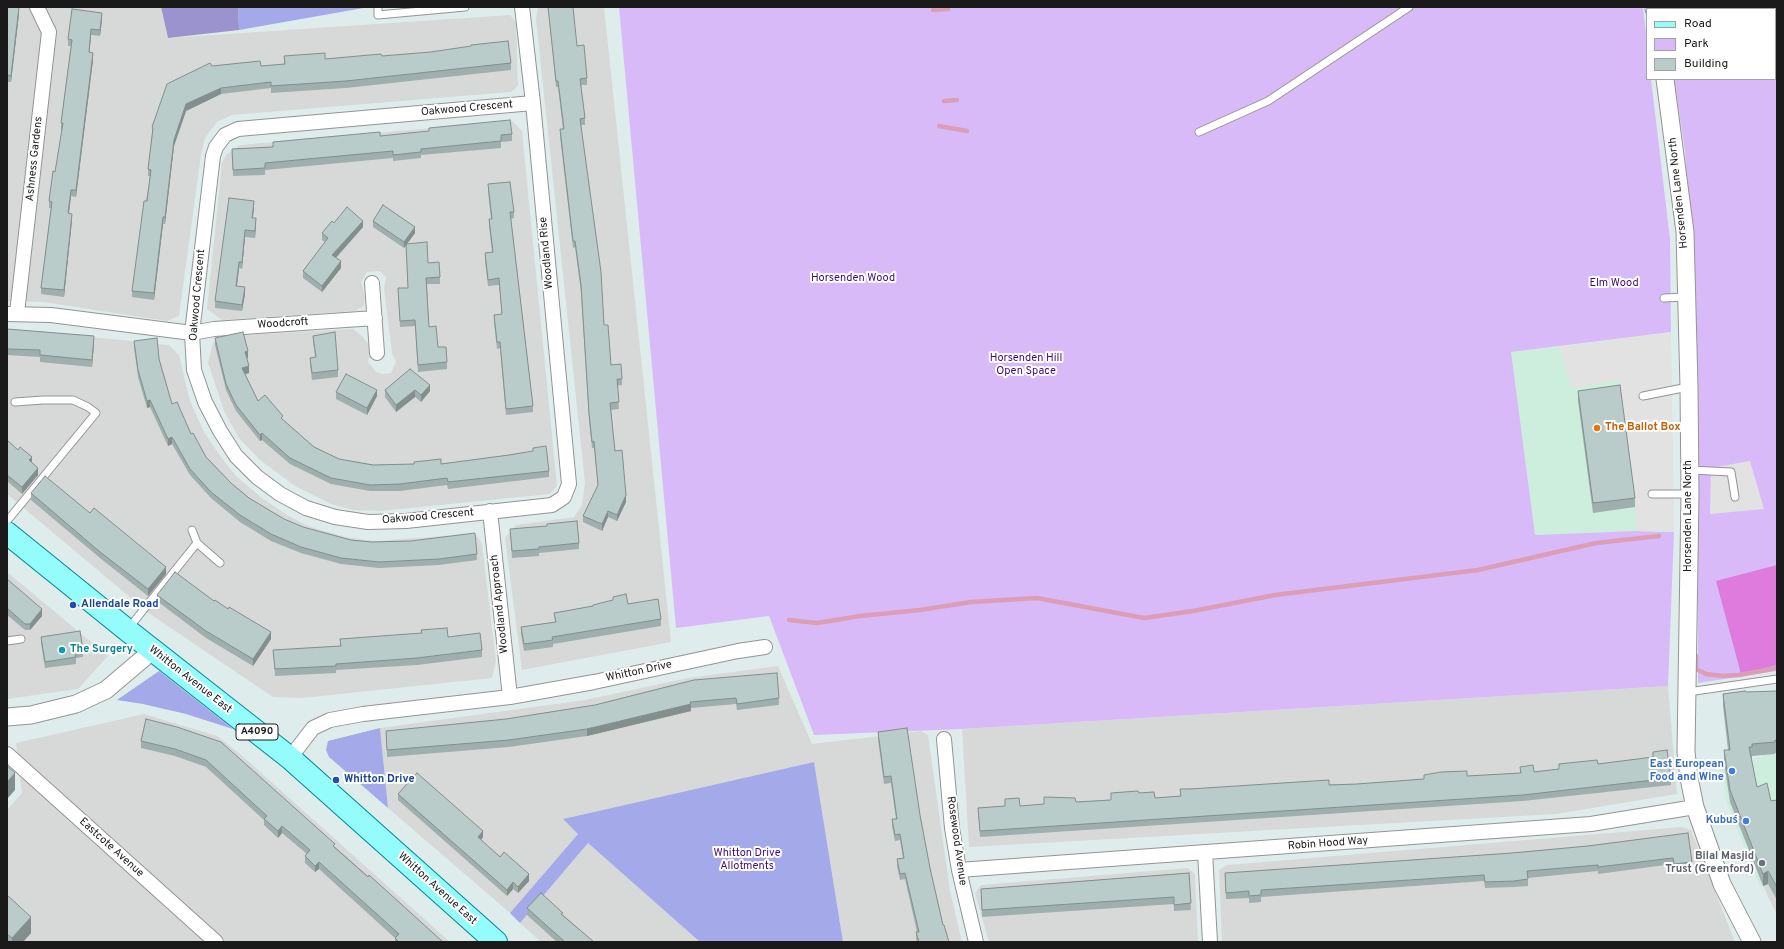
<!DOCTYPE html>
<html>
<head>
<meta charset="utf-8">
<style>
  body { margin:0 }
  #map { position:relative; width:1784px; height:949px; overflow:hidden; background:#dfecec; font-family:Overpass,sans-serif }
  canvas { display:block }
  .frame { position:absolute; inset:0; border:8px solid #1a1a1a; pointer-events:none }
  .legend { position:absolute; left:1646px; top:8px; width:130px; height:72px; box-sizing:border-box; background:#fff; border:1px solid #a3a3a3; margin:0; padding:5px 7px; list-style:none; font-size:12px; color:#1a1a1a }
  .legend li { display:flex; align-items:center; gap:8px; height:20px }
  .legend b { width:20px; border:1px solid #a3a3a3 }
</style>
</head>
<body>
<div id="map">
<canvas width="1784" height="949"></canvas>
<div class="frame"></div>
<ul class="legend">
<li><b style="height:5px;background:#94fcfa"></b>Road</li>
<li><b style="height:11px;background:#d9baf9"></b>Park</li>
<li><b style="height:11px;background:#b9ccc9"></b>Building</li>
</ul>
</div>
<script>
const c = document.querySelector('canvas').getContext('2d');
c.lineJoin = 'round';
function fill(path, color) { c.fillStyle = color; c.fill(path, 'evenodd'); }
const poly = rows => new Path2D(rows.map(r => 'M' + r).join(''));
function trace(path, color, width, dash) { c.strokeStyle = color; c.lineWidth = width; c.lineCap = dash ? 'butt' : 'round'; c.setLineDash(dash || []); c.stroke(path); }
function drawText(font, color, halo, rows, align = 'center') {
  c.font = font + ' Overpass,sans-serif'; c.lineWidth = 4; c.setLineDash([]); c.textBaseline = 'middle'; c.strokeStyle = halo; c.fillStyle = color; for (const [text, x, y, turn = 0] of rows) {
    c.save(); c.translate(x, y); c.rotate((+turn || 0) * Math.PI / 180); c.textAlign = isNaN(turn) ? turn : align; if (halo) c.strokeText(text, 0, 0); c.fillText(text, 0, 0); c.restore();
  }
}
const residential = poly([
  [7,7,161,7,168,38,510,15,516,22,518,86,511,92,232,115,217,122,205,138,201,155,179,316,167,321,43,302,7,301],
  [550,7,604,7,671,642,522,670,505,538,516,525,574,517,582,505,585,483,536,19,538,8],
  [512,121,522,131,557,486,550,494,380,511,353,510,331,504,295,486,260,460,239,438,224,411,208,363,213,342,244,335,353,329,363,337,369,345,370,355,368,362,376,372,383,374,391,373,396,362,392,353,384,288,386,277,379,271,367,272,361,282,365,297,364,306,355,311,222,320,207,309,222,163,226,155,240,145],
  [7,330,33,331,169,345,179,355,190,401,204,432,221,457,236,476,262,498,287,515,308,526,346,537,375,541,470,534,478,537,482,544,496,661,492,678,302,698,273,697,150,614,7,494],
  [7,572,108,656,78,689,7,699],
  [778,666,812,744,921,731,928,735,950,891,962,942,843,942,814,762,563,819,578,834,510,913,388,808,380,728,585,700,688,678],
  [1668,686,1677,794,1556,814,969,847,962,729],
  [144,714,217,736,239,753,450,942,7,942,7,810,22,793,16,743],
  [1682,827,1691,830,1735,942,1222,942,1219,870,1227,865],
  [588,843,700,942,541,942,520,923],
  [1188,868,1195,874,1198,942,989,942,975,893,981,885],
  [1777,881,1777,915,1763,886]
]);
const commercial = poly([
  [1671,332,1674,532,1636,531,1535,535,1510,352,1559,347],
  [1777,692,1777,881,1760,887,1727,803,1720,763,1763,757,1756,696]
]);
const grass = poly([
  [238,7,369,7,239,30],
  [159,671,233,729,186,714,143,704,117,700],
  [380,728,388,808,329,757,326,750,328,741],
  [814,762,843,942,700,942,588,843,520,923,510,913,578,834,563,819]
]);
const forest = poly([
  [161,7,238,7,239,30,168,38]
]);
const park = poly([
  [619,7,1643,7,1647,42,1647,79,1651,79,1670,239,1671,332,1511,352,1535,535,1636,531,1674,532,1668,686,962,729,814,735,769,616,676,628],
  [1664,7,1777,7,1777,671,1698,683,1698,389,1695,321,1685,151,1674,79,1775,79,1775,9,1664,9]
]);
const pitch = poly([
  [1777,565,1777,665,1741,674,1716,581]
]);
const parking = poly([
  [1671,332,1674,532,1636,531,1635,507,1619,380,1572,388,1559,347],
  [1750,461,1764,509,1710,514,1711,468]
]);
const stream = poly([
  [933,10,948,9],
  [944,101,957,100],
  [939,126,967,131],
  [789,620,817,623,860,616,920,610,971,602,1037,598,1144,618,1193,611,1275,595,1478,570,1596,543,1659,536],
  [1696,656,1696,669,1706,674,1723,676,1739,675,1777,668]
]);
const service = poly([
  [378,7,378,15,465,7],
  [1199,132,1268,101,1409,7],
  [1664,298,1686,297],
  [1643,396,1688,387],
  [1690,470,1731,472,1735,497],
  [1652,494,1689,494],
  [7,521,96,413,88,407,73,400,43,400,15,402],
  [192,530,197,543,220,563],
  [128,629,197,543],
  [7,641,21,639],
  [1688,692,1777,679]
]);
const minor = poly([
  [522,7,533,103,569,484,564,497,552,505,406,521,368,522,335,517,306,508,280,494,257,477,236,456,220,431,205,402,194,370,192,333,213,156,216,147,225,135,238,129,533,103],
  [372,283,377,353],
  [17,313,49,32,37,7],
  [7,314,51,315,192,333,214,329,375,318],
  [490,511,510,697],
  [944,739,952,828,959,870,976,942],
  [7,754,216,942],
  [290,758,313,728,330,720,363,714,510,697,594,682,738,651,765,647],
  [1205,852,1210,942],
  [959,870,1591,824,1695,807]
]);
const tertiary = poly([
  [1654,7,1654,9],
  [1665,79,1685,232,1689,387,1690,494,1686,752,1689,778,1695,807,1722,884,1752,942],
  [7,717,31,715,76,704,106,690,152,651]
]);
const primary = poly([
  [7,533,127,630,290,758,496,942]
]);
const wall = poly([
  [7,7,19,14,11,82,8,82,7,86],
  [548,7,577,46,587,78,587,85,581,85,585,118,585,125,581,125,604,325,611,365,622,379,622,385,617,386,619,409,611,410,615,451,626,502,617,521,608,517,602,531,583,522,583,516,598,486,594,448,592,448,589,420,581,292,575,247,573,248,560,136,560,129,563,129,558,87,556,87],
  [102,20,100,36,91,35,89,52,93,60,76,197,71,196,69,213,72,220,64,297,41,294,41,288,51,208,49,208,49,201,55,172,62,130,61,130,61,123,71,46,68,46,68,39],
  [284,56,325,59,382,56,511,63,511,70,346,88,271,93,271,88,221,94,186,111,174,146,165,224,163,224,154,300,132,297,132,291,150,176,148,176,148,169,152,134,152,127,212,66,261,66,284,64],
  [512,134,512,141,501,142,501,148,421,155,421,158,393,161,393,158,265,170,265,175,233,176,232,149,273,147,273,142,380,136],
  [488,184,514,212,514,218,511,219,533,406,533,412,506,415,500,348,497,349,494,322,494,315,502,315,499,285,488,286,485,260,485,253,492,252,489,226,489,219,491,219,488,191],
  [254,208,253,218,256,225,255,238,245,237,242,269,239,268,237,286,245,294,242,311,215,308,215,301],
  [373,221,415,233,407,244,428,263,440,277,440,284,427,284,429,327,438,347,447,362,447,369,418,372,415,326,400,327,398,288,408,288,406,246,404,248,373,227],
  [334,223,363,227,336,258,341,268,322,292,303,278,303,271,325,242,322,240,322,233],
  [7,329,94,343,92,367,40,362,40,357,7,355],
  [313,336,338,370,338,377,312,380,310,364,310,358,315,357,313,342],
  [215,338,248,358,247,358,249,373,245,374,258,401,283,420,314,447,339,459,373,465,441,464,509,455,533,451,533,448,549,471,549,477,448,489,447,485,400,491,370,491,331,484,290,464,262,440,260,441,236,411,226,390,215,345],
  [134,341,159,359,172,404,206,457,231,483,249,498,284,519,303,527,351,540,477,554,477,560,439,565,379,568,341,564,301,553,271,541,240,522,211,498,190,475,172,444,168,446,150,407,147,408,138,377,134,347],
  [410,369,430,391,421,402,415,397,396,412,385,397,385,390],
  [1578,391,1635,498,1635,507,1593,513,1578,401],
  [336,392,377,396,367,415,336,399],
  [7,440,32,463,38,475,22,494,7,481],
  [31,493,166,574,148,596,100,558,31,500],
  [510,529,579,543,579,549,539,553,539,556,512,558],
  [7,579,42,616,30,630,25,630,7,615],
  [157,595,214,601,271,639,253,666,206,638,157,601],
  [613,597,661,619,661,626,553,644,553,647,524,651,521,634,521,627,555,622,554,613,593,606,613,600],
  [41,637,83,650,83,657,76,658,76,664,45,668,41,643],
  [448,637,482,650,482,657,417,665,336,670,336,673,275,676,273,650,340,646,340,639],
  [694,680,779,698,779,705,737,710,736,704,691,708,691,711,587,736,509,747,387,757,386,731,506,719,595,705],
  [1777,691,1777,753,1775,753,1775,754,1752,756,1752,759,1751,759,1757,787,1771,801,1777,800,1777,900,1768,884,1763,886,1730,802,1724,763,1724,750,1728,750,1723,706,1723,694],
  [146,719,335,847,443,942,395,942,395,938,319,869,315,872,305,863,305,856,307,854,282,833,278,838,264,825,264,820,206,767,175,756,141,748,141,741],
  [878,732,920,815,930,868,943,925,949,942,917,942,916,939,916,932,917,932,905,879,900,880,897,866,897,859,903,858,900,840,895,841,892,826,892,819,896,819,891,783,884,784,878,739],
  [1653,752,1671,778,1671,785,1523,801,980,837,978,808,1005,806,1005,799,1020,806,1044,804,1044,797,1076,802,1111,800,1111,793,1139,793,1155,798,1180,796,1180,789,1357,784,1424,779,1424,775,1467,776,1520,773,1520,767,1534,772,1559,769,1559,764,1598,764,1653,757],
  [398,794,483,837,481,840,529,881,518,893,513,889,507,896,398,800],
  [1688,833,1692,862,1692,868,1674,871,1673,864,1598,874,1598,871,1528,878,1528,886,1514,887,1485,888,1484,881,1261,897,1261,902,1249,903,1249,898,1226,899,1225,873,1512,853,1588,846],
  [1189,873,1191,910,1174,911,1174,904,982,917,981,889],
  [7,895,31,933,23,942,7,942],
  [527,908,563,915,594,942,557,942,527,915]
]);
const shadedWall = poly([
  [19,7,19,14,11,82,11,76],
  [102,13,102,20,100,36,100,30],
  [91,29,91,35,89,59,89,52],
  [93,53,93,60,76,197,76,190],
  [221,88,221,94,186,111,174,146,165,224,165,217,174,140,186,104],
  [71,190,71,196,68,220,68,213],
  [254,201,254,208,252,224,252,218],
  [72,214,72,220,64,297,64,290],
  [163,217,163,224,154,300,154,293],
  [256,218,256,225,255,238,255,231],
  [363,221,363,227,332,262,332,255],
  [415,227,415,233,404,248,404,242],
  [245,230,245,237,242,269,242,262],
  [341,261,341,268,322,292,322,286],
  [239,262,239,268,236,293,236,286],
  [245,287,245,294,242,311,242,305],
  [94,336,94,343,92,367,92,360],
  [248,351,248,358,245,358,245,352],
  [249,366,249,373,242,375,242,368],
  [430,385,430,391,421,402,421,395],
  [377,390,377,396,367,415,367,408],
  [415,390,415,397,396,412,396,405],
  [150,400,150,407,147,408,147,401],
  [262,433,262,440,260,441,260,435],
  [172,437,172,444,168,446,168,439],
  [32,457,32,464,29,460],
  [38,468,38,475,22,494,22,487],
  [626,495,626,502,617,521,617,515],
  [608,511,608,517,602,531,602,524],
  [166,567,166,574,148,596,148,589],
  [42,609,42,616,30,630,30,624],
  [271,632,271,639,253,666,253,659],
  [691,704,691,711,587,736,587,729],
  [15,773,15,790,7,799,7,782],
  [282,826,282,833,278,838,278,831],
  [483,831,483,837,478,844,478,837],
  [319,862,319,869,315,872,315,866],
  [1768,871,1768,884,1763,886,1763,874],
  [529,874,529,881,518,893,518,887],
  [513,882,513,889,507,896,507,890],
  [31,917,31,933,23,942,12,942,12,938]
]);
const building = poly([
  [7,7,19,7,11,76,8,75,7,80,7,7],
  [548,7,573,7,577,46,584,45,587,78,580,79,585,118,580,119,601,272,604,325,608,325,611,365,621,364,622,379,617,379,619,402,610,403,615,451,622,450,626,495,617,515,608,511,602,524,583,516,598,485,594,441,592,442,589,413,581,285,575,241,573,241,560,129,564,129,558,81,556,81,548,7],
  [72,9,102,13,100,30,91,29,89,52,93,53,76,190,71,190,68,213,72,214,64,290,41,288,52,202,49,201,53,171,55,172,63,123,61,123,72,40,68,39,72,9],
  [508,41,511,63,346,81,271,86,271,82,221,88,186,104,174,140,165,217,163,217,154,293,132,291,144,201,147,201,151,170,148,169,153,128,152,127,167,84,210,63,212,66,260,61,261,66,285,64,284,56,325,53,325,59,381,54,382,56,431,52,471,46,471,45,508,41],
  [510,120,512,134,501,135,501,141,421,149,421,152,393,155,393,151,265,163,265,168,233,170,232,149,273,147,273,142,380,132,380,136,429,131,429,128,510,120],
  [510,182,514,212,510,212,533,406,506,409,500,342,497,342,494,315,502,314,499,278,488,280,485,253,493,252,489,219,492,219,488,184,510,182],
  [229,198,254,201,252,218,256,218,255,231,245,230,242,262,239,262,236,286,245,287,242,305,215,301,229,198],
  [383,205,415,227,404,242,373,221,383,205],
  [347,207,363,221,332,255,341,261,322,286,303,271,328,238,322,233,332,221,334,223,347,207],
  [427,242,428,263,439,262,440,277,426,278,429,327,436,326,438,347,446,347,447,362,418,365,415,320,400,321,398,288,408,288,406,244,427,242],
  [7,329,94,336,92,360,40,355,40,350,7,349,7,329],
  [243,332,248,351,245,352,249,366,242,368,258,401,265,395,283,416,281,418,314,447,339,459,373,465,414,464,414,462,441,459,441,464,509,455,533,451,533,448,546,446,549,471,448,482,447,478,400,484,370,485,331,478,290,458,262,433,260,435,236,405,226,384,215,338,243,332],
  [335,332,338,370,312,373,310,358,316,357,313,336,335,332],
  [157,338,159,359,172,404,177,402,191,434,193,433,206,457,231,483,249,498,284,519,303,527,351,540,371,542,411,541,475,533,477,554,439,559,379,562,341,558,301,547,271,534,240,515,211,492,190,469,172,437,168,439,150,400,147,401,138,370,134,341,157,338],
  [410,369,430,385,421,395,415,390,396,405,385,390,410,369],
  [346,374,377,390,367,408,336,392,346,374],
  [1620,385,1635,498,1593,503,1578,391,1620,385],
  [7,440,18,450,20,447,32,457,29,460,38,468,22,487,7,475,7,440],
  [45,476,90,513,94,508,166,567,148,589,100,552,31,493,45,476],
  [577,521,579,543,539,547,539,549,512,551,510,529,547,526,547,524,577,521],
  [175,572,214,601,215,600,228,609,229,607,271,632,253,659,206,631,157,595,175,572],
  [7,579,42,609,30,624,25,624,7,608,7,579],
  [626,594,628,604,658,599,661,619,552,637,553,640,524,644,521,627,556,622,554,613,593,606,593,605,613,600,613,597,626,594],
  [447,628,448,637,480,633,482,650,417,658,336,664,336,666,275,669,273,650,341,646,340,639,422,633,421,630,447,628],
  [80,631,83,650,75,651,76,657,45,662,41,637,80,631],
  [777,673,779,698,737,704,736,698,690,702,691,704,587,729,509,740,387,750,386,731,506,719,595,705,694,680,777,673],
  [1745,691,1746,692,1777,691,1777,740,1775,740,1775,742,1752,744,1752,747,1749,747,1757,787,1767,783,1771,801,1777,800,1777,887,1768,871,1763,874,1730,790,1724,750,1730,750,1723,694,1745,691],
  [146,719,177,727,221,742,335,844,333,846,368,877,369,875,443,942,399,942,395,938,399,934,319,862,315,866,305,856,310,850,282,826,278,831,264,819,267,816,206,760,175,749,141,741,146,719],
  [907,728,920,815,930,868,943,925,944,925,949,942,919,942,916,932,919,932,905,873,900,874,897,859,904,858,900,834,895,835,892,819,897,819,891,776,884,777,878,732,907,728],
  [1667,750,1671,778,1523,795,980,831,978,808,1005,806,1005,799,1019,798,1020,806,1044,804,1044,797,1075,798,1076,802,1111,800,1111,793,1138,791,1139,793,1154,792,1155,798,1181,796,1180,789,1190,789,1329,780,1329,785,1357,784,1424,779,1424,775,1441,772,1467,771,1467,776,1521,773,1520,767,1533,765,1534,772,1559,769,1559,764,1597,760,1598,764,1653,757,1653,752,1667,750],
  [7,766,15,773,7,782,7,766],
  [417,773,483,831,478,837,500,857,504,852,529,874,518,887,513,882,507,890,398,794,417,773],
  [1688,833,1692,862,1674,864,1673,858,1598,867,1598,865,1527,871,1528,879,1514,881,1485,882,1484,875,1261,890,1261,895,1249,896,1249,891,1226,893,1225,873,1512,853,1588,846,1688,833],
  [1189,873,1191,903,1174,905,1174,897,982,910,981,889,1189,873],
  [541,893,563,913,561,914,594,942,565,942,527,908,541,893],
  [7,895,31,917,12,938,7,934,7,895]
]);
const markers = [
  [1597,428,4,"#e8710a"],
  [73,605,4,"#1a4fb4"],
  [62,650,4,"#0f9aa8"],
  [1732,771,4,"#3f7fe0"],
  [336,780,4,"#1a4fb4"],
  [1746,821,4,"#3f7fe0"],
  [1762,863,4,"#6b7280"]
];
const shields = [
  [257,732,42]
];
const shieldNames = [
  ["A4090",257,732]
];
const streetNames = [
  ["Oakwood Crescent",467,109,-5],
  ["Ashness Gardens",35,159,-84],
  ["Horsenden Lane North",1679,193,-96],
  ["Woodland Rise",547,253,-95],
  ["Oakwood Crescent",198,295,-85],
  ["Woodcroft",283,324,-4],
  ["Horsenden Lane North",1689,516,-90],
  ["Oakwood Crescent",428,517,-5],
  ["Woodland Approach",500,604,-96],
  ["Whitton Drive",639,672,-12],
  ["Whitton Avenue East",190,680,38],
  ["Rosewood Avenue",956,841,82],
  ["Robin Hood Way",1328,844,-4],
  ["Eastcote Avenue",111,848,42],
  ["Whitton Avenue East",437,889,42]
];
const parkNames = [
  ["Horsenden Wood",853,279],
  ["Elm Wood",1614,284],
  ["Horsenden Hill",1026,359],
  ["Open Space",1026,372],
  ["Whitton Drive",747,854],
  ["Allotments",747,867]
];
const foodNames = [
  ["The Ballot Box",1605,428]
];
const transitNames = [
  ["Allendale Road",81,605],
  ["Whitton Drive",344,780]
];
const cultureNames = [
  ["The Surgery",70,650]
];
const shopNames = [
  ["East European",1724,765],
  ["Food and Wine",1724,778],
  ["Kubuś",1738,821]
];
const worshipNames = [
  ["Bilal Masjid",1754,857],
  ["Trust (Greenford)",1754,870]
];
fill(residential, '#d7d9d8');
fill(commercial, '#cdeedc');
fill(grass, '#a3a9e9');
fill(forest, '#9a93cd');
fill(park, '#d9baf9');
fill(pitch, '#de7bdc');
fill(parking, '#e2e2e2');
trace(stream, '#db9eb5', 4.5);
trace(service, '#949494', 9);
trace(minor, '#949494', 16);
trace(tertiary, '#949494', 19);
trace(primary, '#008691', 24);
trace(service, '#fff', 7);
trace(minor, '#fff', 14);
trace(tertiary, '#fff', 17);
trace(primary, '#94fcfa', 22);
fill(wall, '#9fafad');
fill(shadedWall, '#828f8d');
fill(building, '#b9ccc9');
trace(building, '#828f8d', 1);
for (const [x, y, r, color] of markers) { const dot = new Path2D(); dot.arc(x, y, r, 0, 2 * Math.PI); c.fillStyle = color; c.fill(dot); trace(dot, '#fff', 1.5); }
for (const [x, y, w] of shields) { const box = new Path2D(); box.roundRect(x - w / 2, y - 8, w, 16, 3); c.fillStyle = '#fff'; c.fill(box); trace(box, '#1a1a1a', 1); }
drawText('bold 10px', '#1a1a1a', null, shieldNames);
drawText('11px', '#1a1a1a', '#fff', streetNames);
drawText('11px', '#3f0a77', '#fff', parkNames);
drawText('bold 11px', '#c56008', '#fff', foodNames, 'left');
drawText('bold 11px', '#164399', '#fff', transitNames, 'left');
drawText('bold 11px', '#0d838f', '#fff', cultureNames, 'left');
drawText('bold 11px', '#366cbe', '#fff', shopNames, 'right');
drawText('bold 11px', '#5b616d', '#fff', worshipNames, 'right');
</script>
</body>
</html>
